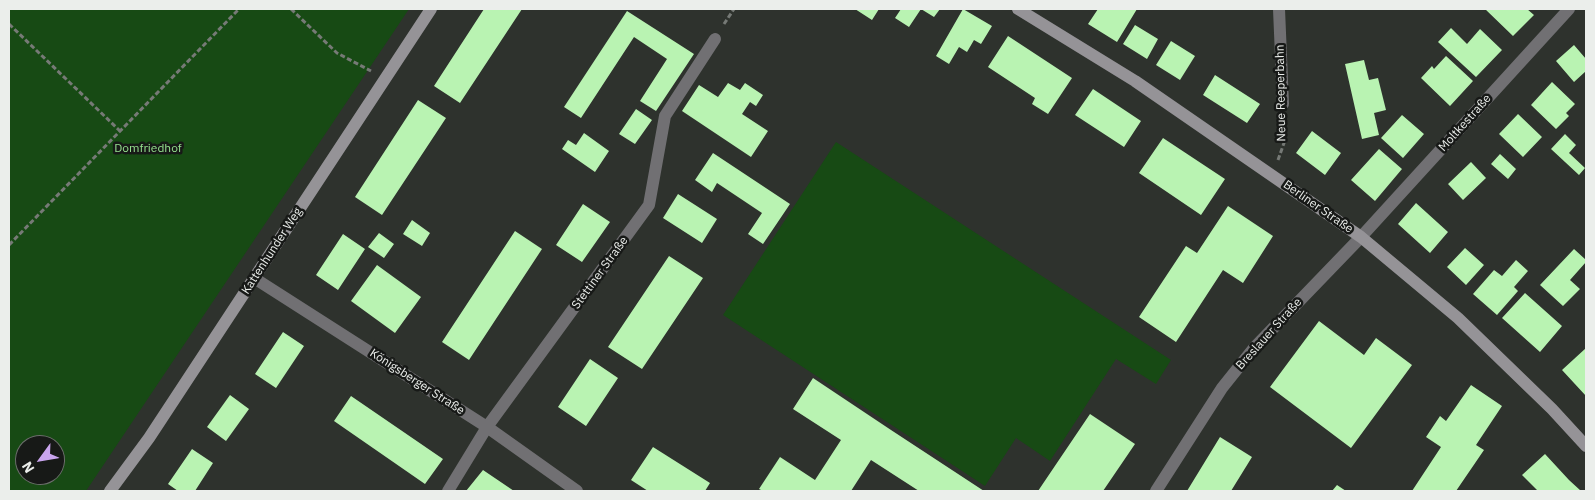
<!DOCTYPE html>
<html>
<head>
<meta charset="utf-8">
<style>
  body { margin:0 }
  #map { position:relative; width:1595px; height:500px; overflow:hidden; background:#2e322d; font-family:"IBM Plex Sans",sans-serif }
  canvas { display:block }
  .frame { position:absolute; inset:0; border:10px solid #ebeeeb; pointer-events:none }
  .north { position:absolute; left:15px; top:435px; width:50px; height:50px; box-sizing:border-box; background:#171917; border:1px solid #6c6e6c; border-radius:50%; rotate:238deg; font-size:14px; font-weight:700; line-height:20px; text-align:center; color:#ebeeeb }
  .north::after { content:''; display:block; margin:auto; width:18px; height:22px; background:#c9a5ee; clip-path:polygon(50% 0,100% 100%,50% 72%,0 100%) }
</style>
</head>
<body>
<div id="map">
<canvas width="1595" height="500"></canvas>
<div class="frame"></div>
<div class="north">N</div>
</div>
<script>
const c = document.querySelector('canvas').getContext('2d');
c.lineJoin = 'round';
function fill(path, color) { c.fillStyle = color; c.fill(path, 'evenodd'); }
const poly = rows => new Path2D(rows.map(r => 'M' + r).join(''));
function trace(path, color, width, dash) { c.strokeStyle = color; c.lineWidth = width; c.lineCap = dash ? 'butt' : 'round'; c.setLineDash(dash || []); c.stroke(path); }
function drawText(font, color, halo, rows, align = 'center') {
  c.font = font + ' "IBM Plex Sans",sans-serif'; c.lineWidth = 5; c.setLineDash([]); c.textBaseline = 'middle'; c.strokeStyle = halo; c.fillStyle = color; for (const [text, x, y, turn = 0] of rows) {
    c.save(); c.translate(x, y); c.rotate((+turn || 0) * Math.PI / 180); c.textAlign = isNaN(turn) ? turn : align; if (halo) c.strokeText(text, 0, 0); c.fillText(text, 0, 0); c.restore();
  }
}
const green = poly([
  [9,9,409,9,86,491,9,491],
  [25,445,55,445,55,475,25,475],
  [836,142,1171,360,1156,384,1116,359,1050,461,1016,438,985,486,723,315]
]);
const building = poly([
  [484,9,522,9,460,103,434,86],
  [855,9,879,9,872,20],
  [901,9,940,9,934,17,921,9,909,27,895,18],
  [963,9,992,26,981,44,974,40,967,52,959,47,949,64,936,56],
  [1098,9,1137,9,1117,42,1088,24],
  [1485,9,1527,9,1534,15,1513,36],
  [627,11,694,54,656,111,640,101,667,59,634,37,581,118,564,107],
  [1135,25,1158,39,1147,59,1123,44],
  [1451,28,1467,44,1480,29,1502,50,1476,77,1438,42],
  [1008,36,1072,78,1048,114,1032,104,1035,98,988,67],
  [1171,41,1195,56,1180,80,1156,65],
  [1574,45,1586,59,1586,71,1574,82,1556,61],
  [1446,56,1473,81,1450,106,1421,78,1432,66,1434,69],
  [1364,60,1369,80,1378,78,1386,110,1374,113,1379,135,1362,139,1345,64],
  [1215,75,1260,104,1247,123,1203,95],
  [1552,82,1575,104,1566,113,1569,116,1556,129,1531,105],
  [728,83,740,90,745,83,763,95,756,106,750,102,742,114,768,131,751,157,682,111,699,85,718,97],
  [1093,89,1141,121,1124,147,1075,115],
  [418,100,446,118,382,215,355,197],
  [636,109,652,120,635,144,619,134],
  [1518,114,1542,137,1523,157,1499,134],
  [1402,115,1424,134,1403,158,1381,138],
  [1312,131,1341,153,1325,175,1296,153],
  [584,133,609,151,595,172,562,149,568,140,576,145],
  [1565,134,1576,145,1569,153,1585,168,1579,175,1551,149],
  [1163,138,1225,179,1201,215,1139,173],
  [1379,149,1402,169,1375,201,1351,180],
  [713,153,790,204,763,244,748,234,762,213,717,183,712,192,695,180],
  [1500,154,1516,169,1508,179,1491,164],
  [1471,162,1486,178,1463,200,1448,184],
  [678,194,717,219,702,243,663,218],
  [1416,203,1448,232,1430,253,1398,224],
  [583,204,610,222,582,262,556,245],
  [1228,206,1273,236,1243,283,1223,270,1176,342,1139,317,1186,246,1197,253],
  [412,220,430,233,422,246,403,234],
  [515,231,542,249,469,360,442,342],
  [379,233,394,244,384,258,368,247],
  [343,234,365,249,338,290,316,275],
  [1465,248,1484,265,1466,285,1447,267],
  [1574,249,1586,260,1586,262,1570,280,1580,289,1563,306,1540,285],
  [669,256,703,278,642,369,608,347],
  [1516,260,1528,271,1514,287,1518,291,1497,315,1473,294,1494,270,1502,276],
  [377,265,421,297,395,333,351,301],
  [1525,293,1562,326,1540,352,1502,318],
  [1319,321,1364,355,1376,338,1412,365,1351,448,1270,387],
  [283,332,304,346,276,388,255,374],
  [1586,348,1586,396,1562,370],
  [590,359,618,378,586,426,558,407],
  [813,378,891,430,984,491,919,491,871,460,851,491,763,491,759,489,780,457,815,480,841,440,793,409],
  [1471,385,1502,406,1476,445,1484,450,1456,491,1412,491,1441,447,1426,437,1440,416,1446,421],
  [230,395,249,409,226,441,207,427],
  [351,396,443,459,425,484,334,421],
  [1090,414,1135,444,1103,491,1038,491],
  [1220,437,1252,457,1231,491,1187,491],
  [653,447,710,483,705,491,648,491,631,480],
  [192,449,213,463,195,491,178,491,168,484],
  [1545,454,1569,480,1581,491,1538,491,1522,475],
  [483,470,514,491,466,491],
  [1337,485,1346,491,1332,491]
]);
const path = poly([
  [291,9,337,53,371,71],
  [9,24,120,131],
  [724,24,734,9],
  [1278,160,1284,143,1283,119],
  [9,245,239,9]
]);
const street = poly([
  [1279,9,1283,104],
  [254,278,487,427,577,491],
  [448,491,487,427,649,205,665,116,715,39],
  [1156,491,1222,388,1254,348,1361,237,1569,9]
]);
const secondary = poly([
  [1018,9,1135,81,1361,237,1458,318,1552,409,1586,446],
  [110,491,149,438,431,9]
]);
const streetNames = [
  ["Neue Reeperbahn",1281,93,-91],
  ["Moltkestraße",1465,123,-48],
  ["Berliner Straße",1318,207,35],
  ["Kattenhunder Weg",272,251,-57],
  ["Stettiner Straße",600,273,-54],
  ["Breslauer Straße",1269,334,-48],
  ["Königsberger Straße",417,382,33]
];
const parkNames = [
  ["Domfriedhof",148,149]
];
fill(green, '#174a14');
fill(building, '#b9f3b2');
trace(path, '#767a76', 3, [5, 2.5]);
trace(street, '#717073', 12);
trace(secondary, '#959397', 12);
drawText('12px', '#ebeeeb', '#171917', streetNames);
drawText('12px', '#96e18f', '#171917', parkNames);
</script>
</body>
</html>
